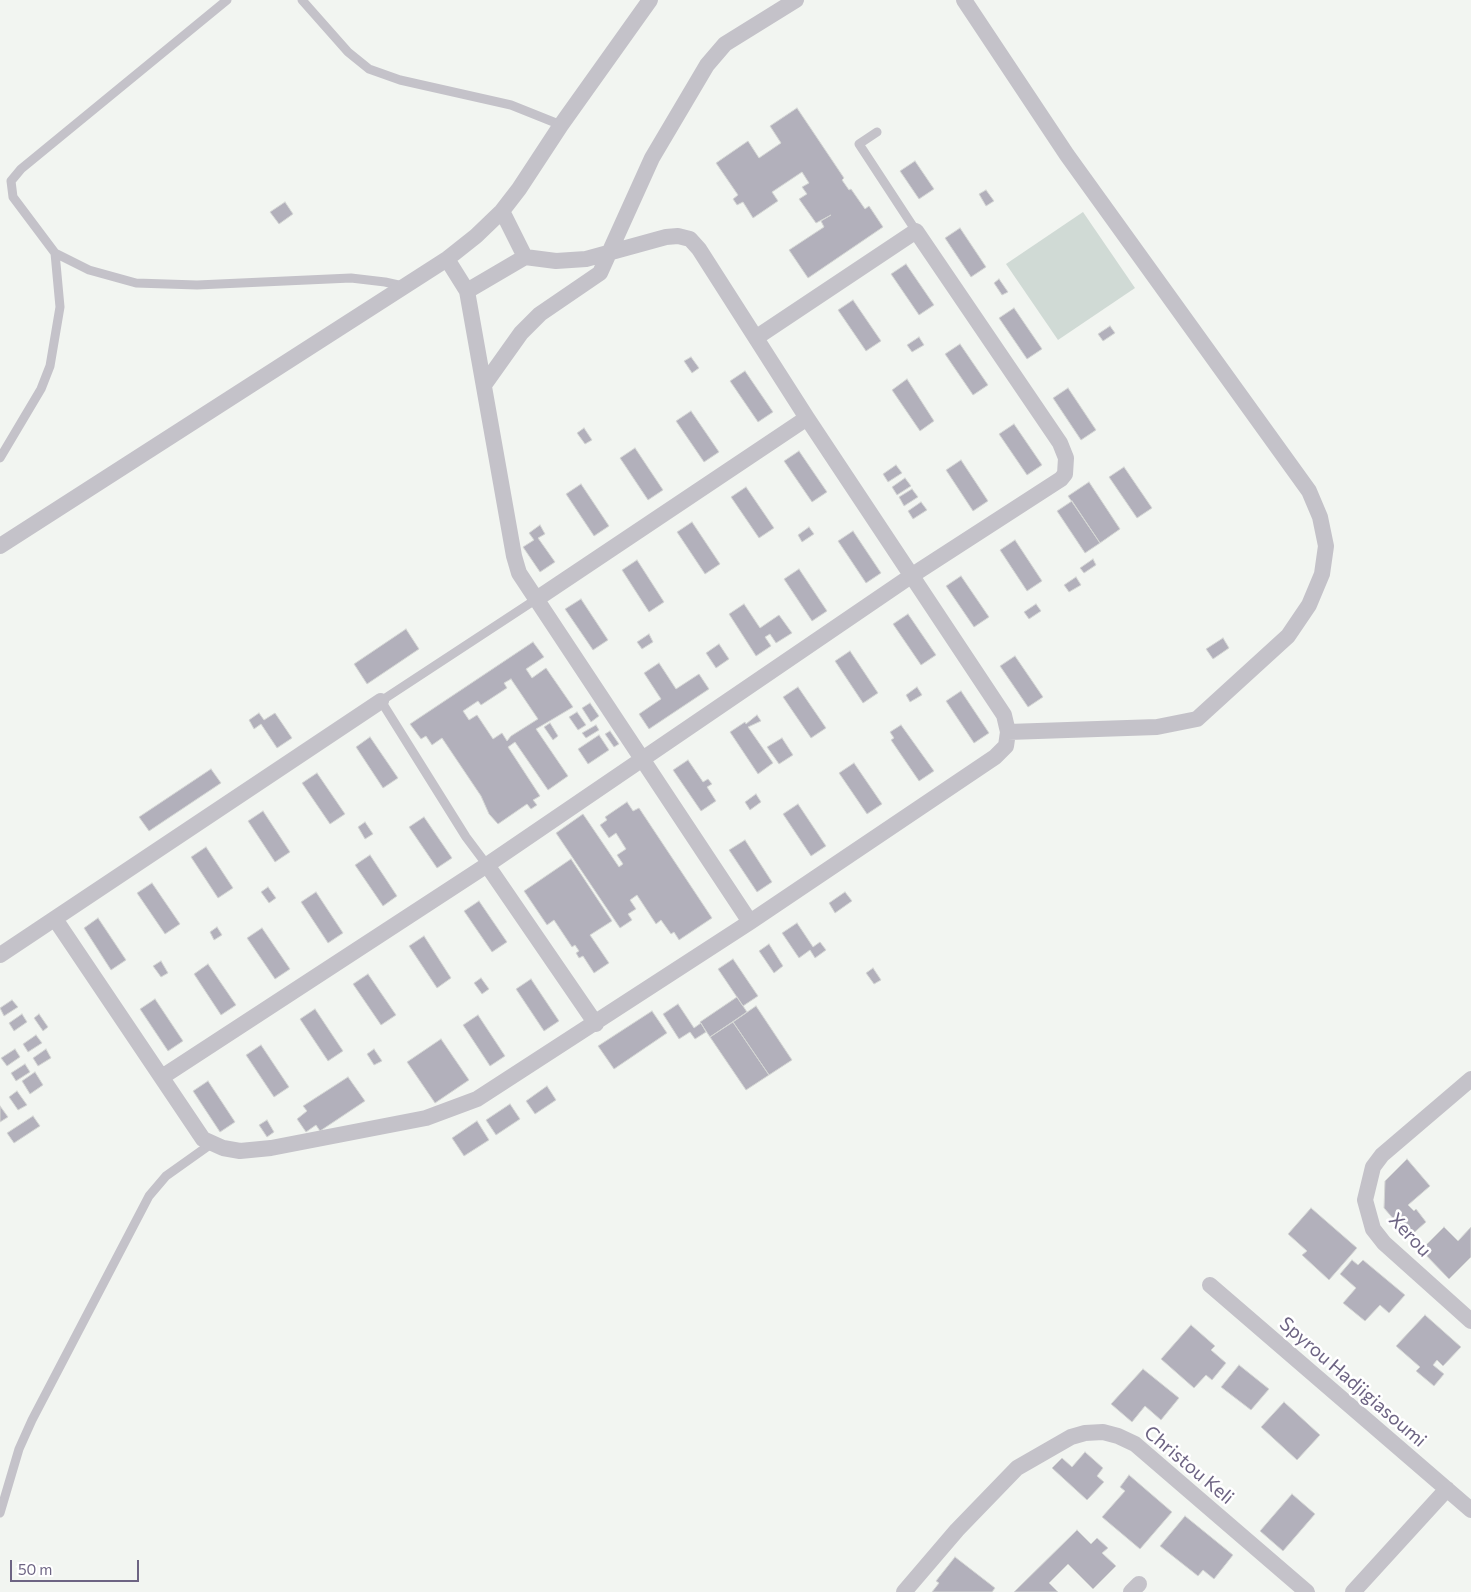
<!DOCTYPE html>
<html>
<head>
<meta charset="utf-8">
<style>
  body { margin:0 }
  #map { position:relative; width:1471px; height:1592px; overflow:hidden; background:#f2f5f1; font-family:Commissioner,sans-serif }
  canvas { display:block }
  .scale { position:absolute; left:10px; top:1560px; width:129px; height:22px; box-sizing:border-box; border:2px solid #6d6483; border-top:0; padding-left:6px; font-size:15px; line-height:18px; white-space:nowrap; color:#6d6483; -webkit-text-stroke:4px #fff; paint-order:stroke }
</style>
</head>
<body>
<div id="map">
<canvas width="1471" height="1592"></canvas>
<div class="scale">50 m</div>
</div>
<script>
const c = document.querySelector('canvas').getContext('2d');
c.lineJoin = 'round';
function fill(path, color) { c.fillStyle = color; c.fill(path, 'evenodd'); }
const poly = rows => new Path2D(rows.map(r => 'M' + r).join(''));
function trace(path, color, width, dash) { c.strokeStyle = color; c.lineWidth = width; c.lineCap = dash ? 'butt' : 'round'; c.setLineDash(dash || []); c.stroke(path); }
function drawText(font, color, halo, rows, align = 'center') {
  c.font = font + ' Commissioner,sans-serif'; c.lineWidth = 5; c.setLineDash([]); c.textBaseline = 'middle'; c.strokeStyle = halo; c.fillStyle = color; for (const [text, x, y, turn = 0] of rows) {
    c.save(); c.translate(x, y); c.rotate((+turn || 0) * Math.PI / 180); c.textAlign = isNaN(turn) ? turn : align; if (halo) c.strokeText(text, 0, 0); c.fillText(text, 0, 0); c.restore();
  }
}
const green = poly([
  [1083,212,1135,288,1058,340,1006,264]
]);
const building = poly([
  [797,108,844,178,842,180,849,190,851,189,865,209,869,206,883,227,808,278,789,250,824,227,821,221,831,215,816,223,799,199,807,194,802,187,809,183,802,172,772,192,778,201,753,218,743,202,737,205,733,199,738,195,716,163,748,141,759,158,781,143,770,126,797,108],
  [915,161,934,189,919,199,900,171,915,161],
  [986,190,994,201,986,206,979,194,986,190],
  [285,202,293,214,279,224,270,212,285,202],
  [960,228,986,267,971,277,945,238,960,228],
  [906,264,934,305,919,315,891,274,906,264],
  [999,279,1008,292,1002,295,994,283,999,279],
  [853,300,881,341,866,351,838,310,853,300],
  [1014,308,1042,349,1027,359,999,318,1014,308],
  [1110,326,1115,333,1103,341,1098,334,1110,326],
  [919,337,924,345,912,352,907,345,919,337],
  [960,344,988,385,973,395,945,354,960,344],
  [691,357,699,368,692,373,684,361,691,357],
  [745,371,773,412,758,422,730,381,745,371],
  [907,379,934,421,920,431,892,390,907,379],
  [1068,388,1096,430,1081,440,1053,398,1068,388],
  [691,411,719,452,704,462,676,421,691,411],
  [1014,424,1042,465,1027,475,999,434,1014,424],
  [584,428,592,440,585,444,577,433,584,428],
  [635,448,663,490,648,500,620,458,635,448],
  [799,451,827,492,812,502,784,461,799,451],
  [961,460,988,501,973,511,946,470,961,460],
  [896,465,902,473,888,482,883,474,896,465],
  [1124,467,1152,508,1137,518,1109,477,1124,467],
  [905,478,911,486,897,495,892,487,905,478],
  [1089,482,1120,529,1100,543,1068,496,1089,482],
  [581,484,609,526,594,536,566,494,581,484],
  [746,487,774,528,759,538,731,497,746,487],
  [912,489,918,497,904,506,899,497,912,489],
  [1072,501,1100,543,1085,553,1057,511,1072,501],
  [921,502,927,510,913,519,908,511,921,502],
  [692,522,720,564,705,574,677,532,692,522],
  [540,525,545,534,538,538,555,562,540,572,523,547,534,540,529,533,540,525],
  [809,527,814,534,802,542,798,535,809,527],
  [853,531,881,573,866,583,838,541,853,531],
  [1015,540,1042,581,1027,591,1000,550,1015,540],
  [1093,559,1096,565,1084,573,1080,568,1093,559],
  [637,560,664,602,649,612,622,570,637,560],
  [799,569,827,611,812,621,784,579,799,569],
  [961,576,989,617,974,627,946,586,961,576],
  [1076,577,1081,585,1069,592,1064,585,1076,577],
  [581,599,608,640,593,650,565,609,581,599],
  [744,604,760,628,779,615,792,633,776,643,770,634,765,637,771,646,756,656,729,614,744,604],
  [1036,604,1041,611,1029,619,1024,612,1036,604],
  [908,614,936,655,921,665,893,624,908,614],
  [406,629,419,649,367,684,354,664,406,629],
  [649,634,653,642,642,649,637,642,649,634],
  [1223,638,1229,648,1213,659,1206,649,1223,638],
  [533,642,544,657,526,669,532,678,546,668,573,707,536,729,568,776,548,790,515,742,508,747,540,796,533,800,537,805,531,809,527,804,498,824,489,814,481,796,442,738,432,745,426,736,421,739,410,724,533,642],
  [511,679,538,719,511,736,507,741,502,733,493,739,477,715,469,720,463,711,478,701,481,705,507,688,504,683,511,679],
  [719,644,729,659,716,668,706,653,719,644],
  [850,651,878,693,863,703,835,661,850,651],
  [1015,656,1043,697,1028,707,1000,666,1015,656],
  [659,663,676,689,699,674,709,689,649,729,639,714,661,699,644,673,659,663],
  [798,687,826,728,811,738,783,697,798,687],
  [917,687,922,695,910,702,906,695,917,687],
  [961,691,989,733,974,743,946,701,961,691],
  [590,703,599,716,591,722,582,708,590,703],
  [577,712,586,725,578,730,569,717,577,712],
  [259,713,264,720,275,713,292,738,277,748,261,724,254,729,249,720,259,713],
  [757,715,761,721,748,727,773,763,758,774,730,732,745,722,746,724,757,715],
  [550,723,558,736,553,740,544,727,550,723],
  [596,725,599,730,586,738,582,733,596,725],
  [901,725,934,771,919,781,891,740,894,738,890,732,901,725],
  [610,731,619,744,614,747,605,734,610,731],
  [599,735,609,750,588,764,578,749,599,735],
  [370,737,398,778,383,788,356,747,370,737],
  [782,738,793,755,779,764,767,747,782,738],
  [688,760,703,782,708,779,712,784,707,787,716,801,701,811,673,770,688,760],
  [854,763,882,804,867,814,839,773,854,763],
  [211,769,221,783,149,831,139,817,211,769],
  [317,773,345,814,330,824,302,783,317,773],
  [756,794,761,802,750,810,745,802,756,794],
  [627,802,633,811,639,808,712,918,679,940,674,932,671,934,661,920,656,924,637,895,630,900,636,909,628,914,632,920,620,928,556,833,583,814,619,867,623,864,617,855,626,849,616,833,609,838,600,825,607,820,605,817,627,802],
  [798,804,826,846,811,856,783,814,798,804],
  [263,811,290,852,275,862,248,821,263,811],
  [424,817,452,858,437,868,409,827,424,817],
  [365,822,373,834,365,839,358,827,365,822],
  [745,840,772,882,757,892,729,850,745,840],
  [206,847,233,888,218,898,191,857,206,847],
  [370,855,397,896,383,906,355,865,370,855],
  [571,859,612,921,590,935,609,963,594,973,583,956,579,958,576,953,579,951,575,945,572,947,554,920,547,925,524,891,571,859],
  [152,883,180,924,165,934,137,893,152,883],
  [268,887,276,898,269,903,261,892,268,887],
  [316,892,343,933,328,943,301,902,316,892],
  [845,892,852,901,835,913,829,903,845,892],
  [479,901,507,942,492,952,464,911,479,901],
  [98,918,126,960,111,970,84,928,98,918],
  [797,923,813,947,820,942,826,950,815,958,810,950,799,958,782,933,797,923],
  [217,927,222,935,214,940,210,932,217,927],
  [262,928,290,969,275,979,247,938,262,928],
  [424,936,451,978,437,988,409,946,424,936],
  [769,944,783,966,774,973,759,951,769,944],
  [733,959,758,996,743,1006,718,969,733,959],
  [161,961,168,973,161,977,153,966,161,961],
  [208,964,236,1005,221,1015,194,974,208,964],
  [873,968,881,980,874,984,866,973,873,968],
  [368,974,396,1015,381,1025,353,984,368,974],
  [481,978,489,989,482,994,474,983,481,978],
  [531,979,559,1021,544,1031,516,989,531,979],
  [737,997,747,1012,710,1037,700,1022,737,997],
  [155,999,183,1041,168,1051,140,1009,155,999],
  [12,1000,18,1007,4,1016,0,1008,12,1000],
  [678,1004,694,1028,701,1023,706,1032,695,1039,690,1032,679,1039,663,1014,678,1004],
  [756,1006,792,1060,769,1075,733,1022,756,1006],
  [315,1009,343,1051,328,1061,300,1019,315,1009],
  [652,1011,667,1033,614,1069,598,1046,652,1011],
  [22,1014,27,1022,14,1031,9,1023,22,1014],
  [39,1014,48,1027,43,1031,34,1018,39,1014],
  [478,1015,505,1056,490,1066,463,1025,478,1015],
  [733,1022,769,1075,746,1090,710,1037,733,1022],
  [36,1035,42,1043,28,1052,23,1044,36,1035],
  [441,1039,469,1080,435,1103,407,1062,441,1039],
  [261,1045,289,1087,274,1097,246,1055,261,1045],
  [15,1049,20,1057,7,1066,1,1058,15,1049],
  [46,1049,51,1058,38,1066,33,1058,46,1049],
  [374,1049,382,1061,374,1065,367,1054,374,1049],
  [25,1064,30,1072,16,1081,11,1073,25,1064],
  [35,1072,43,1085,30,1094,22,1081,35,1072],
  [348,1077,365,1101,320,1131,316,1125,306,1132,297,1119,307,1111,303,1106,348,1077],
  [208,1081,235,1122,220,1132,193,1091,208,1081],
  [547,1086,556,1100,535,1114,526,1101,547,1086],
  [17,1091,27,1105,18,1110,9,1097,17,1091],
  [510,1104,520,1119,496,1135,486,1120,510,1104],
  [0,1106,8,1117,0,1122,0,1106],
  [33,1116,40,1126,14,1143,7,1133,33,1116],
  [267,1120,274,1132,267,1137,259,1125,267,1120],
  [477,1121,489,1140,464,1156,452,1138,477,1121],
  [1407,1159,1430,1186,1408,1205,1414,1211,1416,1209,1426,1222,1409,1237,1384,1208,1385,1181,1407,1159],
  [1311,1208,1357,1248,1329,1280,1302,1255,1307,1251,1288,1234,1311,1208],
  [1444,1227,1458,1241,1471,1227,1471,1257,1449,1279,1421,1250,1444,1227],
  [1352,1260,1358,1265,1363,1260,1405,1295,1389,1313,1380,1305,1365,1321,1343,1303,1356,1288,1340,1274,1352,1260],
  [1425,1315,1461,1347,1443,1366,1437,1360,1433,1365,1444,1374,1434,1386,1416,1371,1420,1367,1396,1346,1425,1315],
  [1191,1325,1215,1346,1211,1350,1226,1363,1212,1380,1206,1375,1194,1388,1161,1359,1191,1325],
  [1239,1365,1269,1389,1251,1410,1221,1387,1239,1365],
  [1143,1369,1179,1398,1161,1420,1145,1406,1132,1422,1111,1404,1143,1369],
  [1284,1402,1320,1435,1297,1460,1261,1427,1284,1402],
  [1085,1452,1103,1468,1097,1476,1104,1482,1087,1500,1052,1468,1062,1458,1072,1467,1085,1452],
  [1129,1475,1172,1512,1140,1549,1102,1517,1125,1491,1120,1487,1129,1475],
  [1292,1494,1315,1514,1283,1551,1260,1531,1292,1494],
  [1185,1516,1233,1555,1214,1579,1203,1570,1198,1576,1160,1546,1185,1516],
  [1077,1530,1091,1544,1097,1538,1108,1548,1102,1553,1116,1566,1093,1589,1068,1564,1049,1583,1058,1592,1014,1592,1077,1530],
  [955,1557,995,1588,992,1592,932,1592,939,1583,936,1581,955,1557]
]);
const lane = poly([
  [227,0,21,169,11,181,13,197,55,253,89,270,136,283,197,285,351,278,385,282,403,286],
  [302,0,348,52,369,69,400,80,511,105,561,125],
  [877,132,859,144,916,231],
  [0,458,41,389,50,366,60,307,55,253],
  [487,865,466,837,381,701,535,600],
  [0,1513,19,1449,32,1420,149,1196,166,1176,211,1144]
]);
const street = poly([
  [964,0,1067,155,1309,491,1320,517,1326,546,1322,574,1309,605,1288,636,1197,719,1157,727,1008,732],
  [447,259,467,291,525,257,502,211],
  [467,291,514,556,519,573,750,922],
  [484,385,521,333,540,314,600,273,652,158,707,65,725,44,796,0],
  [0,546,447,259,476,236,502,211,519,189,561,125,650,0],
  [535,600,807,418],
  [487,865,596,1024],
  [55,919,203,1139,223,1148,240,1151,271,1148,426,1118,477,1099,750,922,995,757,1006,746,1008,732,1004,715,807,418,699,249,690,239,678,236,666,237,586,259,556,261,525,257],
  [0,955,381,701],
  [162,1077,487,865,911,576,1061,479,1065,474,1066,458,1060,443,916,231,757,337],
  [1471,1079,1382,1155,1373,1167,1365,1200,1373,1229,1384,1243,1471,1321],
  [1210,1285,1471,1510],
  [904,1592,957,1530,1017,1468,1071,1437,1085,1433,1103,1432,1118,1436,1135,1444,1307,1592],
  [1131,1592,1139,1584],
  [1353,1592,1447,1489]
]);
const streetNames = [
  ["Xerou",1410,1235,47],
  ["Spyrou Hadjigiasoumi",1353,1382,41],
  ["Christou Keli",1189,1465,40]
];
fill(green, '#d0dad5');
fill(building, '#b2b0bb');
trace(building, '#d4d6d4', 1);
trace(lane, '#c4c2c9', 9);
trace(street, '#c4c2c9', 16);
drawText('19px', '#6d6483', '#fff', streetNames);
</script>
</body>
</html>
